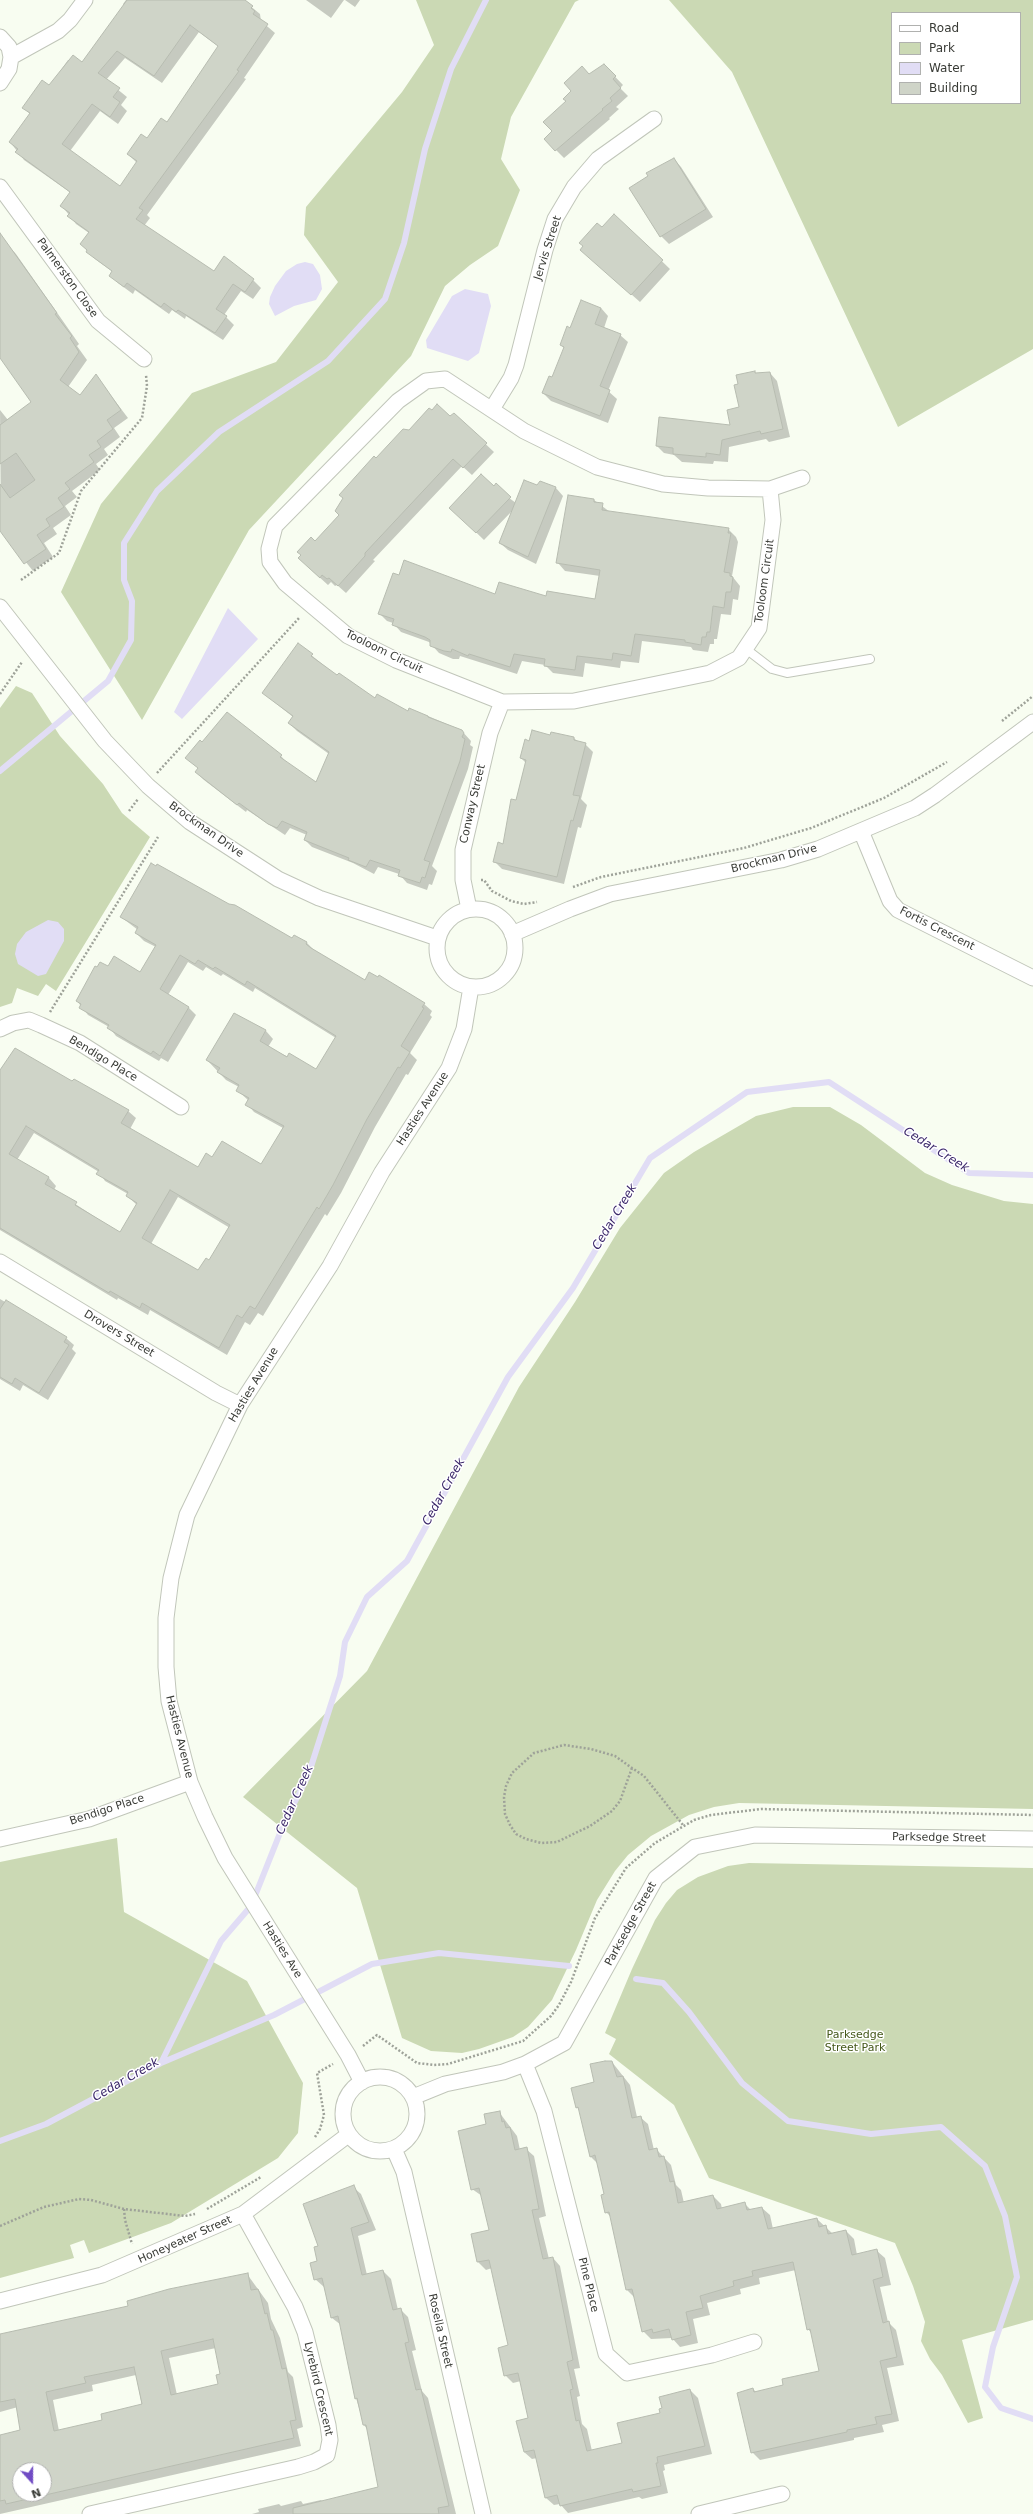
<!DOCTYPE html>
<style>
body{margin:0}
#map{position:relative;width:1033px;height:2514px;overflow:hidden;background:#f8fdf1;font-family:"DejaVu Sans",sans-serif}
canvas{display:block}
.legend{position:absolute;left:891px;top:12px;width:130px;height:92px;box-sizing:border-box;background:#fff;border:1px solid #b0b1af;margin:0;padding:5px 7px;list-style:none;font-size:12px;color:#393b36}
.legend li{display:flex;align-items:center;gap:8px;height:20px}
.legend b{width:20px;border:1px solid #b0b1af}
.north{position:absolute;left:12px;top:2462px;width:40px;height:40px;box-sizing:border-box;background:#fff;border:1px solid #b0b1af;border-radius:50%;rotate:159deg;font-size:11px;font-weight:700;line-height:16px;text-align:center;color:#393b36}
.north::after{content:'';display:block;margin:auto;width:14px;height:18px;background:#714cc4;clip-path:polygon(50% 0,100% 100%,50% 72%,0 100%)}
</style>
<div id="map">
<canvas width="1033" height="2514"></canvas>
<ul class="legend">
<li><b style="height:5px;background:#fff"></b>Road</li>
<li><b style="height:11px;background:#cbd9b4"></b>Park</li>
<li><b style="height:11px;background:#e1ddf5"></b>Water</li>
<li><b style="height:11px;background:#cfd4c8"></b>Building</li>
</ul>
<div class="north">N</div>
</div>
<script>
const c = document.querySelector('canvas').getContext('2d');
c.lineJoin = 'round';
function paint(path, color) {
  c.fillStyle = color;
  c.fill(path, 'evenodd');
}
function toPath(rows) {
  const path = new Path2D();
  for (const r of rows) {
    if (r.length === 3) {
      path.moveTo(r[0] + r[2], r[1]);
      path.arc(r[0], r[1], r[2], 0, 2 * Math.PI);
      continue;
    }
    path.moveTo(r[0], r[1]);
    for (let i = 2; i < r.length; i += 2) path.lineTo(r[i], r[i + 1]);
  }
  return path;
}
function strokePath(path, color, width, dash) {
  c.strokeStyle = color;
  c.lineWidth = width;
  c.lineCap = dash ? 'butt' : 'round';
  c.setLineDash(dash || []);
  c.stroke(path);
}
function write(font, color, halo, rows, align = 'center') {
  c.font = font + ' "DejaVu Sans",sans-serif';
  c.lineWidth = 3;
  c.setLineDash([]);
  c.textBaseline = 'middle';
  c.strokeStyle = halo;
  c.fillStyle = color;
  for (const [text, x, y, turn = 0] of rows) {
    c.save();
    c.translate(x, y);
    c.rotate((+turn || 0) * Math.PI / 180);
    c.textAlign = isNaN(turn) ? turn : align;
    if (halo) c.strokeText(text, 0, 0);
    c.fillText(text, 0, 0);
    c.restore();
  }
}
paint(toPath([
 [416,0,579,0,575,2,511,117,501,159,520,190,498,246,470,265,445,286,411,356,249,530,142,720,61,592,101,504,192,393,276,362,338,282,304,235,306,207,402,92,434,45],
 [669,0,1033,0,1033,349,898,427,732,72],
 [892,13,1020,13,1020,103,892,103],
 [16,686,32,693,60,736,103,784,122,813,150,837,56,991,46,984,38,996,17,988,12,1003,0,1007,0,708],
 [793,1107,830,1107,861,1125,925,1173,952,1185,1004,1201,1033,1204,1033,1809,739,1803,714,1807,689,1815,651,1836,628,1855,615,1871,597,1900,576,1950,552,2000,528,2027,513,2037,479,2049,462,2053,431,2051,402,2038,357,1888,243,1797,367,1671,519,1387,575,1302,620,1228,664,1173,694,1152,756,1116],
 [117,1838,124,1912,247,1981,303,2083,298,2133,278,2158,171,2223,89,2253,84,2240,70,2245,74,2258,0,2278,0,1862],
 [749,1863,1033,1868,1033,2320,962,2340,983,2418,968,2423,942,2375,930,2359,921,2341,925,2322,913,2286,895,2243,709,2178,674,2105,609,2054,616,2039,605,2033,632,1969,655,1920,666,1903,677,1890,698,1877,728,1866]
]), '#cbd9b4');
paint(toPath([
 [305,262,313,264,320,275,322,289,316,300,294,306,275,316,269,304,270,297,275,286,286,271,297,264],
 [465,289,488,294,491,306,479,353,468,361,427,348,426,340,452,296],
 [228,608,258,639,182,719,174,712],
 [48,920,58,922,64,929,64,941,46,974,38,976,18,964,15,954,17,944,26,932]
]), '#e1ddf5');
paint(toPath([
 [126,0,243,0,260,14,261,21,275,33,244,78,246,79,147,215,150,218,144,226,214,272,253,280,261,288,253,299,241,291,224,315,234,325,223,340,186,316,185,319,172,310,169,314,135,290,133,294,118,283,111,275,113,272,95,259,81,244,89,233,76,224,62,206,71,193,24,160,10,142,30,114,24,108,49,87,68,60,82,63,124,6,123,4],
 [199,32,219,47,167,123,128,154,137,163,120,187,70,151,100,111,118,124,127,111,121,105,127,97,106,80,125,58,162,83],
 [306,0,344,0,331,18],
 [345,0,360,0,355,7],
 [604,65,623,85,620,88,628,96,616,107,619,109,609,118,610,119,564,158,556,150,553,131,582,67,590,75],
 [674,159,681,167,713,217,669,244,661,236],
 [614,215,670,269,640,302,589,257,602,228],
 [2,239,16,254,79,344,77,346,87,360,68,387,80,396,96,376,128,418,114,428,120,437,104,449,108,455,96,464,100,470,72,491,77,497,65,506,71,515,53,528,57,534,44,543,53,557,33,571,1,531,0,410,8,420,32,403,0,355,0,241],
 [601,308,608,316,604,328,620,335,628,342,608,391,617,399,608,423,551,401,543,393,553,378,565,349,561,345,571,329],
 [755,372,757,374,770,373,777,381,790,437,769,442,766,439,729,447,728,462,714,461,713,464,682,462,674,455,664,453,657,446,732,426,740,408,739,385],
 [454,414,494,452,472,475,462,466,373,560,375,561,346,593,337,585,335,586,331,582,328,585,307,566,315,543,340,515,409,431,450,418],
 [540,482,556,488,563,496,536,564,508,550,500,543,513,510,484,540,458,515,494,487,516,503,538,487],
 [594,500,610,512,728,529,736,537,738,542,732,576,740,586,738,600,733,599,731,615,721,614,717,639,714,639,714,644,710,644,708,652,693,650,691,647,642,641,639,663,621,661,620,668,585,663,583,677,553,673,545,665,522,661,517,674,460,656,459,659,453,659,439,653,429,642,401,632,393,623,387,621,380,614,400,576,496,595,596,601,600,576,565,571,558,563],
 [299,645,338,677,375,700,409,712,428,716,461,730,471,741,470,745,473,747,468,769,432,866,437,871,432,885,429,884,427,890,407,883,399,874,378,867,374,874,353,863,312,847,305,840,307,835,290,828,285,835,247,810,246,812,204,780,196,772,199,769,186,758,202,743,281,756,288,764,317,783,329,754,297,731,289,723,293,717,263,693],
 [551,736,574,738,578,742,585,744,593,752,581,799,587,805,581,828,578,827,564,884,502,869,494,861,504,845,526,763,521,758,530,742],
 [121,917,307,943,314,950,365,981,424,1004,432,1011,430,1015,432,1017,410,1053,417,1060,408,1075,406,1074,375,1127,341,1193,327,1216,325,1214,263,1316,258,1313,250,1325,245,1322,227,1355,150,1310,148,1315,118,1298,117,1300,0,1230,0,1073,73,1083,128,1111,136,1118,130,1129,198,1168,213,1158,262,1165,283,1128,254,1112,247,1104,249,1101,237,1090,239,1087,226,1080,207,1060,235,1015,266,1031,273,1039,268,1047,317,1071,336,1038,255,988,253,992,223,974,221,976,206,967,203,971,188,962,168,995,188,1007,196,1015,168,1062,161,1058,159,1061,116,1036,109,1027,88,1015,77,1001,108,967,140,974,156,947,144,941,136,933,138,930],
 [34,1133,99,1172,105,1181,128,1194,127,1196,137,1205,121,1234,54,1190,56,1186,49,1178,17,1160],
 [178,1197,230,1228,210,1261,199,1271,151,1244],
 [0,1299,66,1338,74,1345,72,1349,76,1353,48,1400,23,1385,20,1391,0,1379],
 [612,2062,630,2085,637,2117,640,2117,648,2124,654,2150,656,2149,671,2165,676,2185,681,2190,684,2203,713,2196,721,2204,722,2209,745,2204,751,2210,762,2208,770,2215,773,2229,817,2219,833,2234,846,2231,854,2239,857,2255,877,2251,885,2258,891,2285,880,2287,888,2322,896,2330,904,2365,887,2368,899,2421,882,2425,884,2432,854,2438,854,2440,760,2460,752,2452,753,2389,756,2392,784,2386,820,2372,812,2334,808,2329,796,2270,759,2278,760,2284,740,2289,741,2294,707,2303,710,2315,693,2319,698,2343,680,2347,672,2338,651,2339,643,2331,635,2298,627,2290,612,2218,606,2212,605,2195,598,2164,590,2156,580,2110,576,2107],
 [499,2112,517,2136,520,2150,526,2149,534,2156,546,2216,539,2218,549,2259,553,2258,560,2266,580,2368,574,2369,580,2396,577,2397,582,2424,587,2429,592,2451,623,2444,690,2390,698,2398,712,2454,664,2465,665,2470,663,2471,668,2493,642,2499,639,2497,568,2513,560,2504,554,2505,546,2498,537,2458,532,2459,524,2452,529,2419,521,2381,513,2383,505,2375,509,2346,492,2268,486,2270,478,2262,472,2235,490,2231,482,2196,472,2189,487,2125],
 [353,2187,361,2194,376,2230,358,2236,367,2275,383,2271,391,2279,398,2310,401,2310,408,2317,416,2350,412,2351,422,2391,428,2398,456,2514,252,2514,259,2512,258,2509,279,2504,281,2506,301,2501,303,2504,321,2500,323,2502,379,2488,367,2429,364,2425,356,2398,341,2325,332,2318,324,2287,315,2279,319,2247],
 [247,2274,268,2303,271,2319,280,2338,288,2372,293,2377,303,2427,297,2429,301,2446,0,2514,0,2436,21,2431,18,2407,0,2412,0,2336,129,2307],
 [216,2348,222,2374,220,2385,177,2395,169,2358],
 [136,2375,142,2406,104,2420,59,2431,53,2400,93,2391,92,2385],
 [20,2470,44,2470,44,2494,20,2494]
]), '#0003');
strokePath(toPath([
 [0,771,108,681,131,640,132,601,124,580,124,543,157,491,219,432,328,361,385,299,404,243,425,149,451,69,486,0],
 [636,1979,663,1983,689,2012,742,2083,788,2121,871,2134,941,2127,985,2166,1005,2216,1017,2277,993,2347,985,2387,1001,2408,1033,2419],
 [161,2063,274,2015,372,1964,439,1953,569,1966],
 [0,2141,46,2124,161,2063,221,1941,251,1906,284,1823,308,1776,340,1676,345,1642,367,1597,407,1561,508,1377,573,1288,650,1158,747,1092,829,1082,969,1173,1033,1175]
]), '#e1ddf5', 6);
const building = toPath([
 [127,0,245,0,253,6,251,8,255,11,253,14,268,24,237,70,239,71,139,208,143,210,136,219,214,271,224,256,254,279,245,292,233,284,216,309,227,316,215,333,178,310,176,312,164,303,161,307,127,283,124,287,109,276,112,271,86,252,87,250,80,244,89,232,67,216,70,213,60,206,70,192,15,152,18,149,9,142,30,113,22,108,42,80,49,85,73,55,82,62,127,0],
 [190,25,218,46,167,122,161,118,147,138,141,134,127,154,137,161,120,186,62,144,92,104,110,117,120,102,113,97,120,88,98,73,117,51,154,76,190,25],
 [604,64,616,76,613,79,621,88,610,98,612,101,602,109,603,110,555,151,544,139,552,131,543,122,566,101,563,99,571,91,564,83,582,66,589,74,604,64],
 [674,158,706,209,660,237,629,188,648,176,646,173,674,158],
 [614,214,663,260,631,295,580,250,583,246,579,243,597,223,602,227,614,214],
 [0,233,57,313,55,314,72,336,70,338,79,352,60,380,80,395,96,374,121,410,107,420,113,429,97,441,101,447,89,455,94,462,65,483,70,489,58,498,64,507,46,519,50,526,37,535,46,549,24,564,0,531,0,484,10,498,35,480,16,453,0,464,0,425,31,402,0,358,0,233],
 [581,300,601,308,595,324,621,334,600,386,610,390,600,416,542,393,549,376,552,377,564,347,560,345,567,326,570,328,581,300],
 [755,371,755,373,770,372,783,429,761,434,760,431,722,440,720,455,706,453,706,457,673,454,673,448,656,446,659,417,730,425,727,410,739,407,734,385,738,384,736,375,755,371],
 [437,404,450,416,454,413,487,443,463,468,453,459,365,553,365,556,338,586,329,578,327,579,322,575,320,578,298,558,301,555,297,552,311,537,315,541,339,515,335,511,343,498,339,495,374,456,376,458,403,429,409,430,429,408,432,410,437,404],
 [481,474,494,486,496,483,511,497,476,533,449,508,481,474],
 [524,480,537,485,540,481,556,487,528,557,499,543,524,480],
 [568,495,594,499,594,502,603,503,602,510,729,528,728,533,731,533,724,572,730,573,730,576,733,577,731,592,726,592,724,608,713,606,710,632,707,632,706,637,702,637,701,645,685,642,685,640,635,634,631,656,613,653,612,660,577,656,575,670,544,666,545,659,514,654,510,667,469,654,468,656,452,649,451,652,444,651,430,646,430,640,425,637,392,625,394,619,378,614,393,573,399,575,404,560,495,594,499,582,546,596,547,591,595,599,600,570,556,563,568,495],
 [298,643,313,654,311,656,337,675,339,673,375,698,377,694,408,711,409,708,428,716,428,717,462,730,464,733,462,737,465,739,460,761,424,860,430,862,425,878,422,877,420,883,398,876,400,870,370,860,366,867,348,860,349,858,304,840,307,832,282,821,277,828,268,824,239,803,237,805,195,772,198,768,185,758,200,740,202,742,227,712,282,755,280,757,316,782,329,752,288,723,293,716,262,693,298,643],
 [532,730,550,735,551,732,574,737,574,740,586,743,573,795,580,796,573,821,571,820,557,877,493,862,498,842,503,844,511,799,516,800,526,760,520,758,525,739,529,741,532,730],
 [151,863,156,866,157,864,229,904,235,905,292,938,294,935,307,942,306,944,311,948,365,980,369,972,378,977,379,975,425,1003,422,1007,424,1008,401,1046,410,1052,400,1068,398,1067,367,1119,333,1185,319,1209,317,1207,255,1309,250,1306,242,1318,237,1315,219,1348,142,1303,140,1308,110,1291,109,1293,0,1228,0,1070,15,1048,72,1081,74,1079,129,1110,121,1123,198,1167,206,1153,212,1157,222,1141,261,1164,284,1126,245,1105,249,1098,236,1091,239,1085,217,1072,220,1068,206,1060,234,1013,266,1030,260,1041,287,1057,289,1053,316,1069,336,1036,247,981,245,985,215,967,213,969,198,960,195,964,180,955,160,989,189,1007,160,1056,153,1051,151,1054,130,1042,107,1028,109,1025,79,1008,81,1004,76,1001,95,966,97,967,100,962,108,966,114,956,140,972,156,945,135,933,138,927,120,917,151,863],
 [26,1126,99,1170,96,1174,128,1192,126,1196,137,1203,120,1232,75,1205,77,1202,45,1184,49,1177,9,1154,26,1126],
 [170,1190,230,1225,209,1260,206,1258,198,1270,142,1238,170,1190],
 [6,1300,67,1337,64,1342,69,1345,39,1393,15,1378,12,1384,0,1377,0,1309,6,1300],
 [605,2061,612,2061,617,2077,623,2076,632,2118,641,2116,649,2150,657,2148,659,2157,664,2156,670,2182,674,2181,678,2203,713,2195,717,2209,745,2202,747,2210,762,2207,768,2229,817,2218,819,2227,826,2225,828,2234,846,2230,852,2255,877,2249,883,2277,873,2280,883,2323,889,2321,897,2357,880,2361,892,2414,875,2417,877,2424,847,2430,847,2432,751,2453,737,2393,753,2388,754,2392,783,2385,782,2379,819,2371,810,2329,807,2330,793,2262,752,2271,753,2276,733,2281,734,2286,700,2296,703,2308,686,2312,691,2335,672,2340,669,2329,653,2333,652,2329,642,2332,632,2289,626,2290,609,2212,605,2213,601,2195,604,2194,595,2155,590,2157,578,2107,576,2108,571,2088,594,2082,590,2064,605,2061],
 [500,2111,502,2122,504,2121,506,2128,510,2127,515,2150,527,2147,539,2209,532,2210,543,2259,553,2257,573,2360,567,2362,573,2389,570,2390,576,2421,579,2420,587,2451,622,2443,617,2423,660,2413,659,2409,662,2408,659,2397,690,2389,705,2446,657,2457,658,2463,656,2463,661,2486,633,2492,632,2489,560,2506,557,2495,545,2498,534,2450,524,2452,516,2421,528,2418,518,2373,504,2376,498,2348,508,2345,489,2260,477,2262,471,2234,489,2230,479,2188,471,2190,458,2131,486,2124,484,2114,500,2111],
 [354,2185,369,2222,351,2228,362,2275,383,2270,393,2310,401,2308,409,2342,405,2343,416,2390,421,2389,449,2506,438,2508,439,2514,293,2514,293,2508,378,2487,366,2425,363,2425,357,2398,355,2399,338,2316,331,2318,322,2278,314,2280,310,2263,317,2261,314,2247,318,2246,303,2204,354,2185],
 [248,2273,251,2290,258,2289,260,2294,265,2314,267,2313,271,2330,273,2330,282,2369,286,2368,296,2420,290,2421,294,2438,6,2504,5,2500,0,2501,0,2435,20,2430,15,2399,0,2402,0,2334,128,2306,127,2301,169,2289,248,2273],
 [213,2339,220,2374,216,2375,218,2384,171,2395,161,2351,213,2339],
 [134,2367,142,2404,101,2414,102,2420,54,2431,46,2392,86,2383,84,2377,134,2367],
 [20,2470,44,2470,44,2494,20,2494,20,2470]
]);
paint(building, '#cfd4c8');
strokePath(building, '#b7bcb0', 1);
const service = toPath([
 [746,649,772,669,787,673,870,659]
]);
const minor = toPath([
 [0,37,9,47,11,57],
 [0,83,9,69,11,57,58,31,70,20,85,0],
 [0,187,98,321,144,359],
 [492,409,511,378,516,365,545,250,555,219,574,187,598,159,654,119],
 [770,489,773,520,759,628,739,658,710,673,574,701,502,702,396,660,348,636,285,583,270,562,269,549,275,526,398,401,426,381,445,379,524,431,597,467,663,484,708,488,770,489,802,478],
 [0,607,105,741,148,786,190,822,278,879,319,898,437,938],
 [861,831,890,901,898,910,1033,978],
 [476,948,39],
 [469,909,463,880,463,850,490,733,502,702],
 [512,934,570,909,610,894,781,860,818,849,915,808,935,795,1033,722],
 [0,1029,13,1023,29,1020,41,1025,80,1043,181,1107],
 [0,1262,216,1393,240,1405],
 [0,1839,89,1819,190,1782],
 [525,2064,544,2111,606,2354,627,2373,712,2355,754,2342],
 [380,2114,37],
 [362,2082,348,2055,225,1858,205,1817,190,1782,169,1701,166,1667,166,1618,171,1578,187,1515,240,1405,330,1266,382,1172,449,1068,464,1029,471,987],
 [413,2097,445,2084,503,2072,525,2064,564,2043,656,1878,695,1847,755,1835,1033,1839],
 [394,2149,404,2172,483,2514],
 [0,2301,102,2275,243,2214,348,2135],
 [90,2514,298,2467,314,2462,327,2455,330,2440,328,2425,305,2332,295,2307,243,2214],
 [699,2514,782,2494]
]);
strokePath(service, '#c1c6ba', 10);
strokePath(minor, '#c1c6ba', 17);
strokePath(toPath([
 [21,580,59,553,81,491,142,418,147,386,146,375],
 [0,694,22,662],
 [1002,721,1033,696],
 [157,773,300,617],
 [129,811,138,799],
 [481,880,484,880,492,891,511,901,524,904,537,902],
 [573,887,601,877,744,848,811,828,884,798,947,762],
 [50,1012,158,837],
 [632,1768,620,1801,612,1811,590,1826,557,1842,541,1843,526,1839,516,1834,510,1825,505,1814,504,1797,506,1786,512,1773,534,1753,564,1745,591,1749,615,1756,632,1768,644,1776,683,1825],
 [363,2046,377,2035,417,2063,434,2065,448,2064,523,2041,551,2016,559,2005,571,1982,595,1918,626,1868,655,1843,694,1820,711,1815,761,1809,1033,1815],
 [315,2137,320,2129,324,2115,317,2073,333,2064],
 [124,2209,125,2220,132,2244],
 [207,2209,261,2177],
 [0,2226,44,2207,79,2199,91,2200,124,2209,185,2216,195,2214]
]), '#9ea299', 2.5, [2, 2]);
strokePath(service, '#fff', 8);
strokePath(minor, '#fff', 15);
write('11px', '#393b36', '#fff', [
 ["Jervis Street",548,248,-72],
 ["Palmerston Close",67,278,54],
 ["Tooloom Circuit",765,581,-82],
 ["Tooloom Circuit",384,652,26],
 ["Conway Street",473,804,-77],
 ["Brockman Drive",206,830,35],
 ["Brockman Drive",774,859,-14],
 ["Fortis Crescent",937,929,27],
 ["Bendigo Place",103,1059,31],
 ["Hasties Avenue",423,1109,-57],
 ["Drovers Street",119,1334,31],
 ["Hasties Avenue",254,1385,-59],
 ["Hasties Avenue",179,1737,76],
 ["Bendigo Place",107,1810,-18],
 ["Parksedge Street",939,1838,1],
 ["Parksedge Street",631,1924,-61],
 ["Hasties Ave",282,1950,58],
 ["Honeyeater Street",185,2240,-24],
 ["Pine Place",588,2285,76],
 ["Rosella Street",440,2331,77],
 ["Lyrebird Crescent",318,2389,77]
]);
write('11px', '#45591b', '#fff', [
 ["Parksedge",855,2035],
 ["Street Park",855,2048]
]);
write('italic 12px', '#3b276a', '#fff', [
 ["Cedar Creek",936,1150,32],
 ["Cedar Creek",615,1217,-59],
 ["Cedar Creek",444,1492,-61],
 ["Cedar Creek",295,1800,-66],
 ["Cedar Creek",126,2080,-30]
]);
</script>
